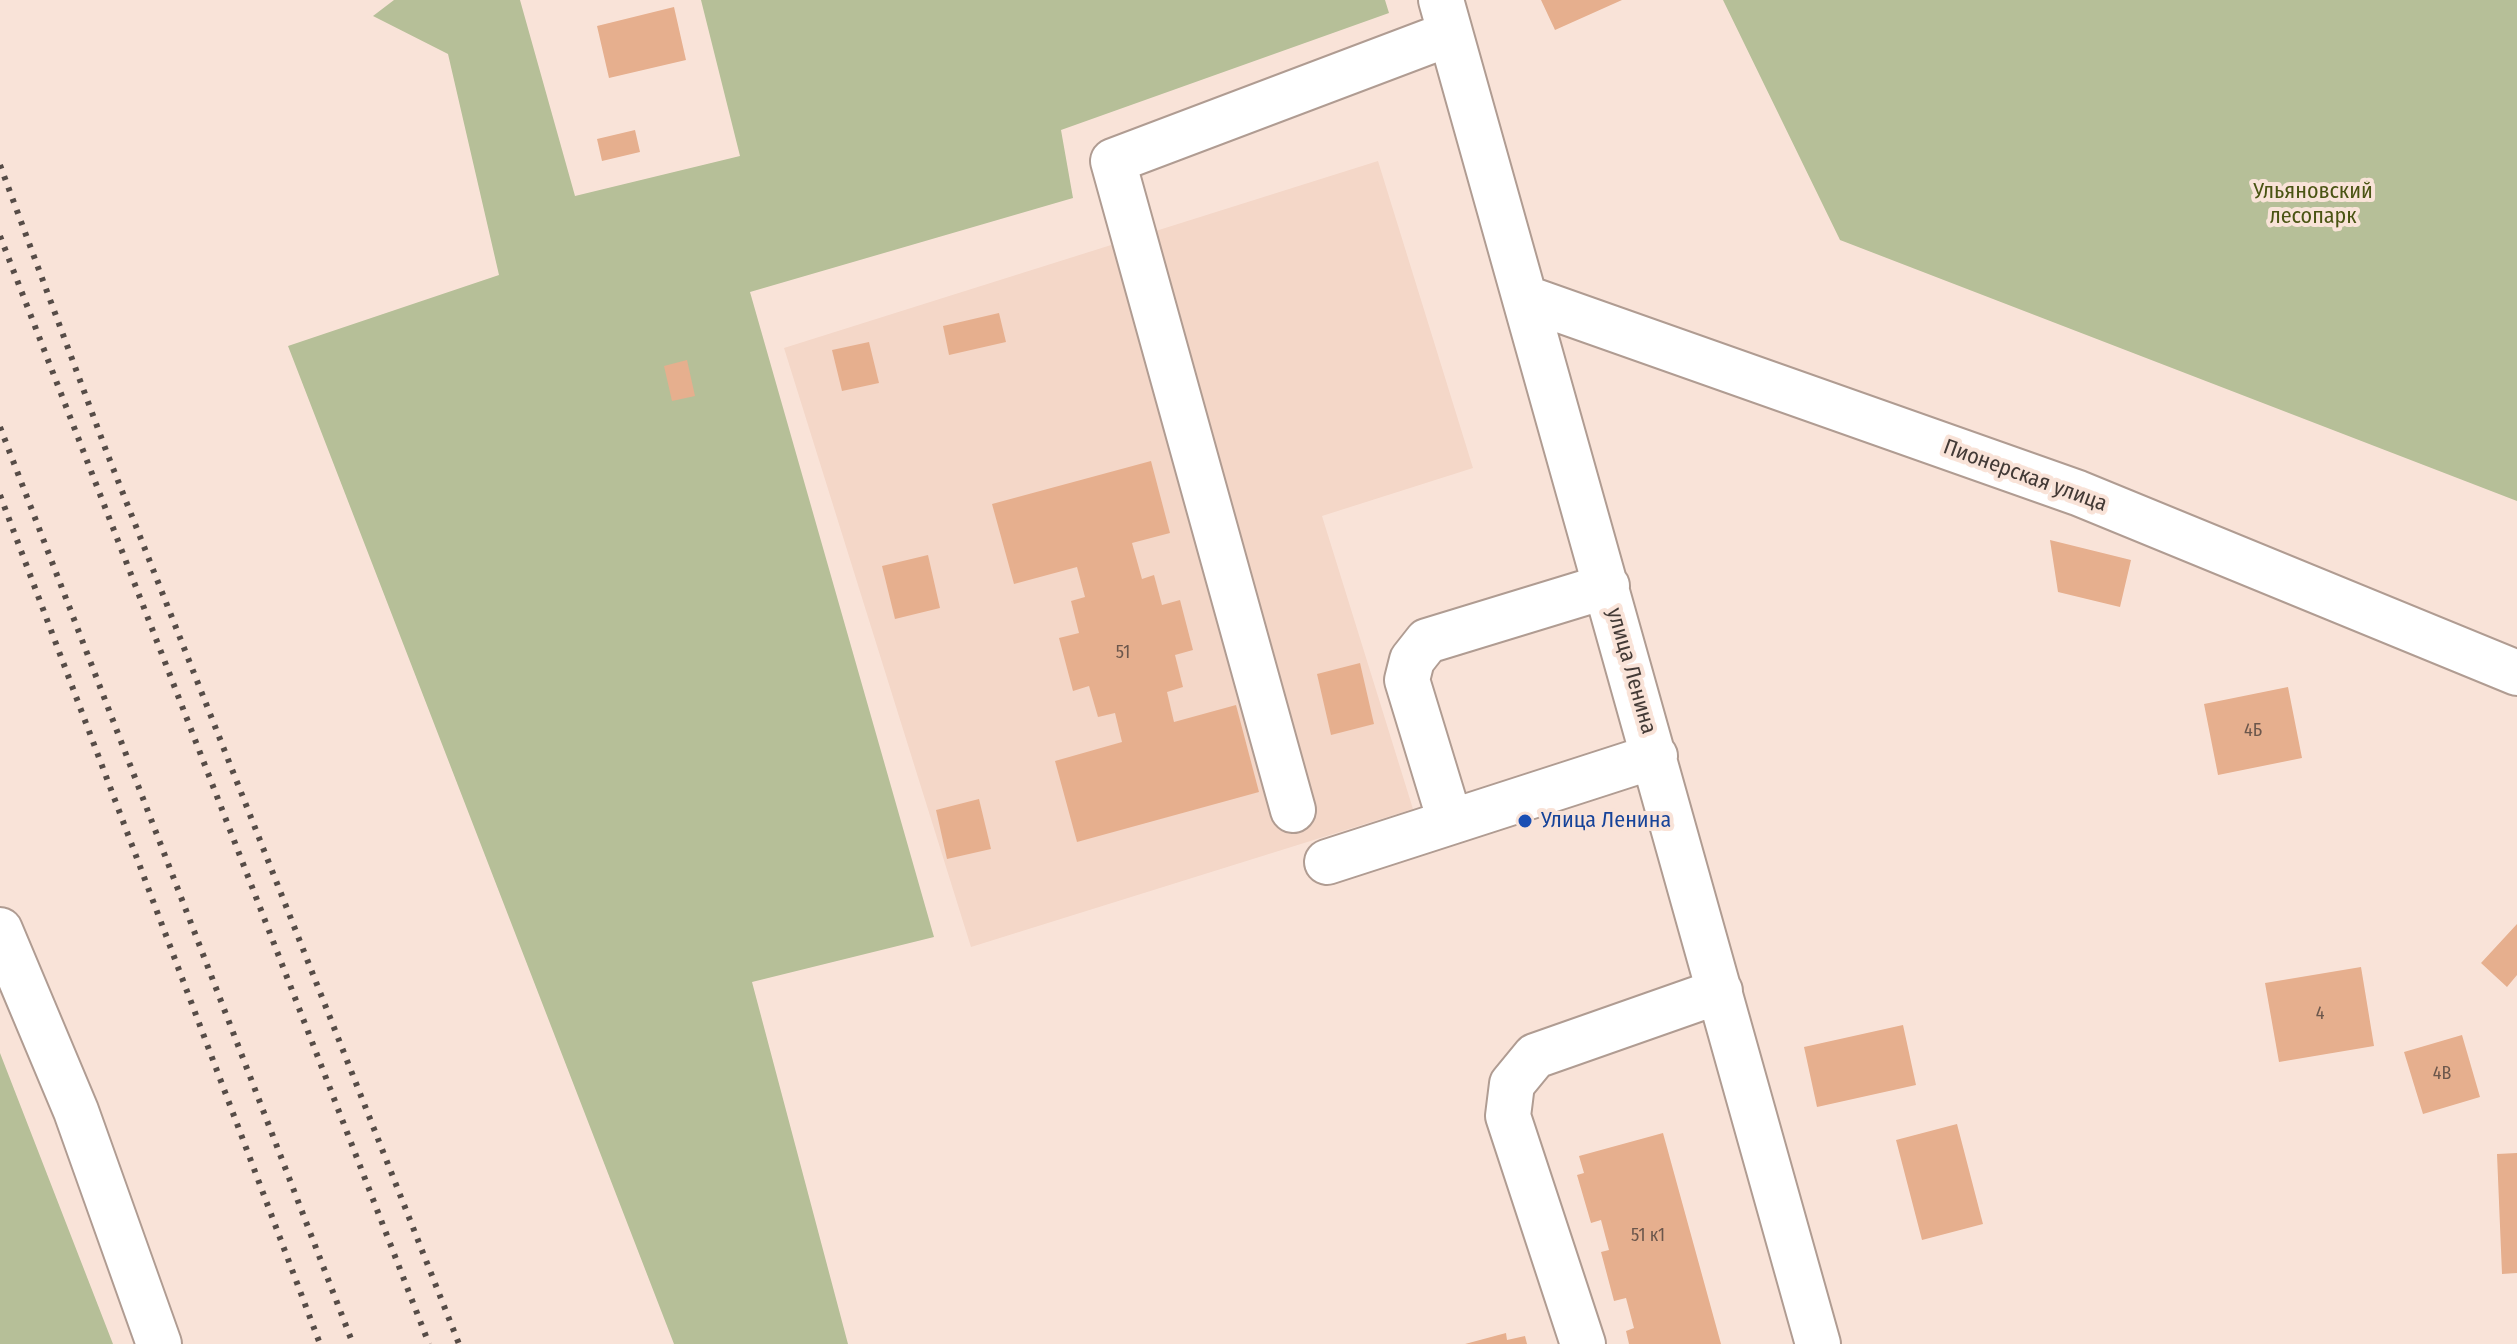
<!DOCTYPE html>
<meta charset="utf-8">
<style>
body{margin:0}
canvas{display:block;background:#f9e3d8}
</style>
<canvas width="2517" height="1344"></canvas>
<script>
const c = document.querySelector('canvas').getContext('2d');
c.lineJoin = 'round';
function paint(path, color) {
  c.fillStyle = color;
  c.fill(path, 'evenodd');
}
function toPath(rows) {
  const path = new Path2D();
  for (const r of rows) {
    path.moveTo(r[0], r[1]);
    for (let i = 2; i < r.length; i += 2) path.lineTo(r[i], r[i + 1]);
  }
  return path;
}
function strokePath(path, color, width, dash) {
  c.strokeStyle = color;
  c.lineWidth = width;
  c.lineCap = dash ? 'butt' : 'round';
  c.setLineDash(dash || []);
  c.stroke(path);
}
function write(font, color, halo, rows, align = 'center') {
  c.font = font + ' "Fira Sans Condensed",sans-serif';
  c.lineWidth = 8;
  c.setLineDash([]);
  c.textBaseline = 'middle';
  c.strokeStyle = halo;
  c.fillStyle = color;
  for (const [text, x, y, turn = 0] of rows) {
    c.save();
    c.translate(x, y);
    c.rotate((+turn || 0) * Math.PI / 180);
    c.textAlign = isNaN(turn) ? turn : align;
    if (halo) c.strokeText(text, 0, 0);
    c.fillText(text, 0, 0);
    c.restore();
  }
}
paint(toPath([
 [1378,161,1473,468,1322,516,1413,809,971,947,784,348]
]), '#f4d7c8');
paint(toPath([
 [394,0,520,0,575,196,740,156,701,0,1385,0,1389,13,1061,130,1073,198,750,292,934,937,752,982,848,1344,674,1344,288,346,499,275,448,54,373,16],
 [1723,0,2517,0,2517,501,1840,240],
 [0,1053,113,1344,0,1344]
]), '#b6bf98');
paint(toPath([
 [1541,0,1622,0,1555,30],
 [674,7,686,60,609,78,597,26],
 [635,130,640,152,602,161,597,139],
 [999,313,1006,342,949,355,943,326],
 [869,342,879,383,842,391,832,350],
 [687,360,695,396,672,401,664,366],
 [1151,461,1170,533,1132,543,1142,579,1154,575,1162,605,1180,600,1193,650,1175,655,1183,687,1167,692,1174,722,1236,705,1259,792,1077,842,1055,761,1122,742,1115,713,1098,717,1089,686,1073,691,1059,638,1079,633,1071,601,1085,597,1077,567,1014,584,992,504],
 [2050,540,2131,560,2120,607,2058,592],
 [928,555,940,608,895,619,882,566],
 [1360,663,1374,724,1331,735,1317,674],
 [2288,687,2302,758,2218,775,2204,704],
 [979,799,991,849,947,859,936,810],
 [2517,924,2517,975,2507,987,2481,963],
 [2361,967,2374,1046,2279,1062,2265,983],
 [1903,1025,1916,1085,1817,1107,1804,1047],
 [2462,1035,2480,1097,2423,1114,2404,1052],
 [1957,1124,1983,1224,1922,1240,1896,1140],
 [1663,1133,1721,1344,1629,1344,1626,1331,1634,1328,1626,1298,1614,1301,1601,1252,1609,1250,1601,1220,1591,1223,1577,1175,1584,1173,1579,1156],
 [2517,1153,2517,1273,2502,1274,2497,1154],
 [1506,1333,1507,1340,1525,1336,1527,1344,1465,1344]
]), '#e6af8e');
const minor = toPath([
 [1441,0,1818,1344],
 [1526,298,2078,493,2517,673],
 [1293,810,1113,161,1449,34],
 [1450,821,1407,680,1412,660,1427,641,1607,586],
 [1327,862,1655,756],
 [0,930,76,1111,159,1344],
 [1583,1344,1508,1116,1512,1084,1535,1056,1720,991]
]);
strokePath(minor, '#b09c92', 48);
strokePath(minor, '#fff', 44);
strokePath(toPath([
 [0,165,107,453,459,1344],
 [0,236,429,1344],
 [0,427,353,1344],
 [0,495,320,1344]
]), '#564c47', 6, [4, 8]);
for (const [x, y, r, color] of [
 [1525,821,8,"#1a4fb4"]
]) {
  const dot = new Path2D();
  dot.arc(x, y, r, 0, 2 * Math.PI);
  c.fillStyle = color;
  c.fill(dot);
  strokePath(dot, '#f9e3d8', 3);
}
write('18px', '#6c574c', null, [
 ["51",1123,653],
 ["4Б",2253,731],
 ["4",2320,1014],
 ["4В",2442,1074],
 ["51 к1",1648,1236]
]);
write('22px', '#4a5413', '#f9e3d8', [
 ["Ульяновский",2313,192],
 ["лесопарк",2313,217]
]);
write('22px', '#433a36', '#f9e3d8', [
 ["Пионерская улица",2025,476,20],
 ["улица Ленина",1631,671,74]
]);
write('22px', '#164399', '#f9e3d8', [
 ["Улица Ленина",1541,821]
], 'left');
</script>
